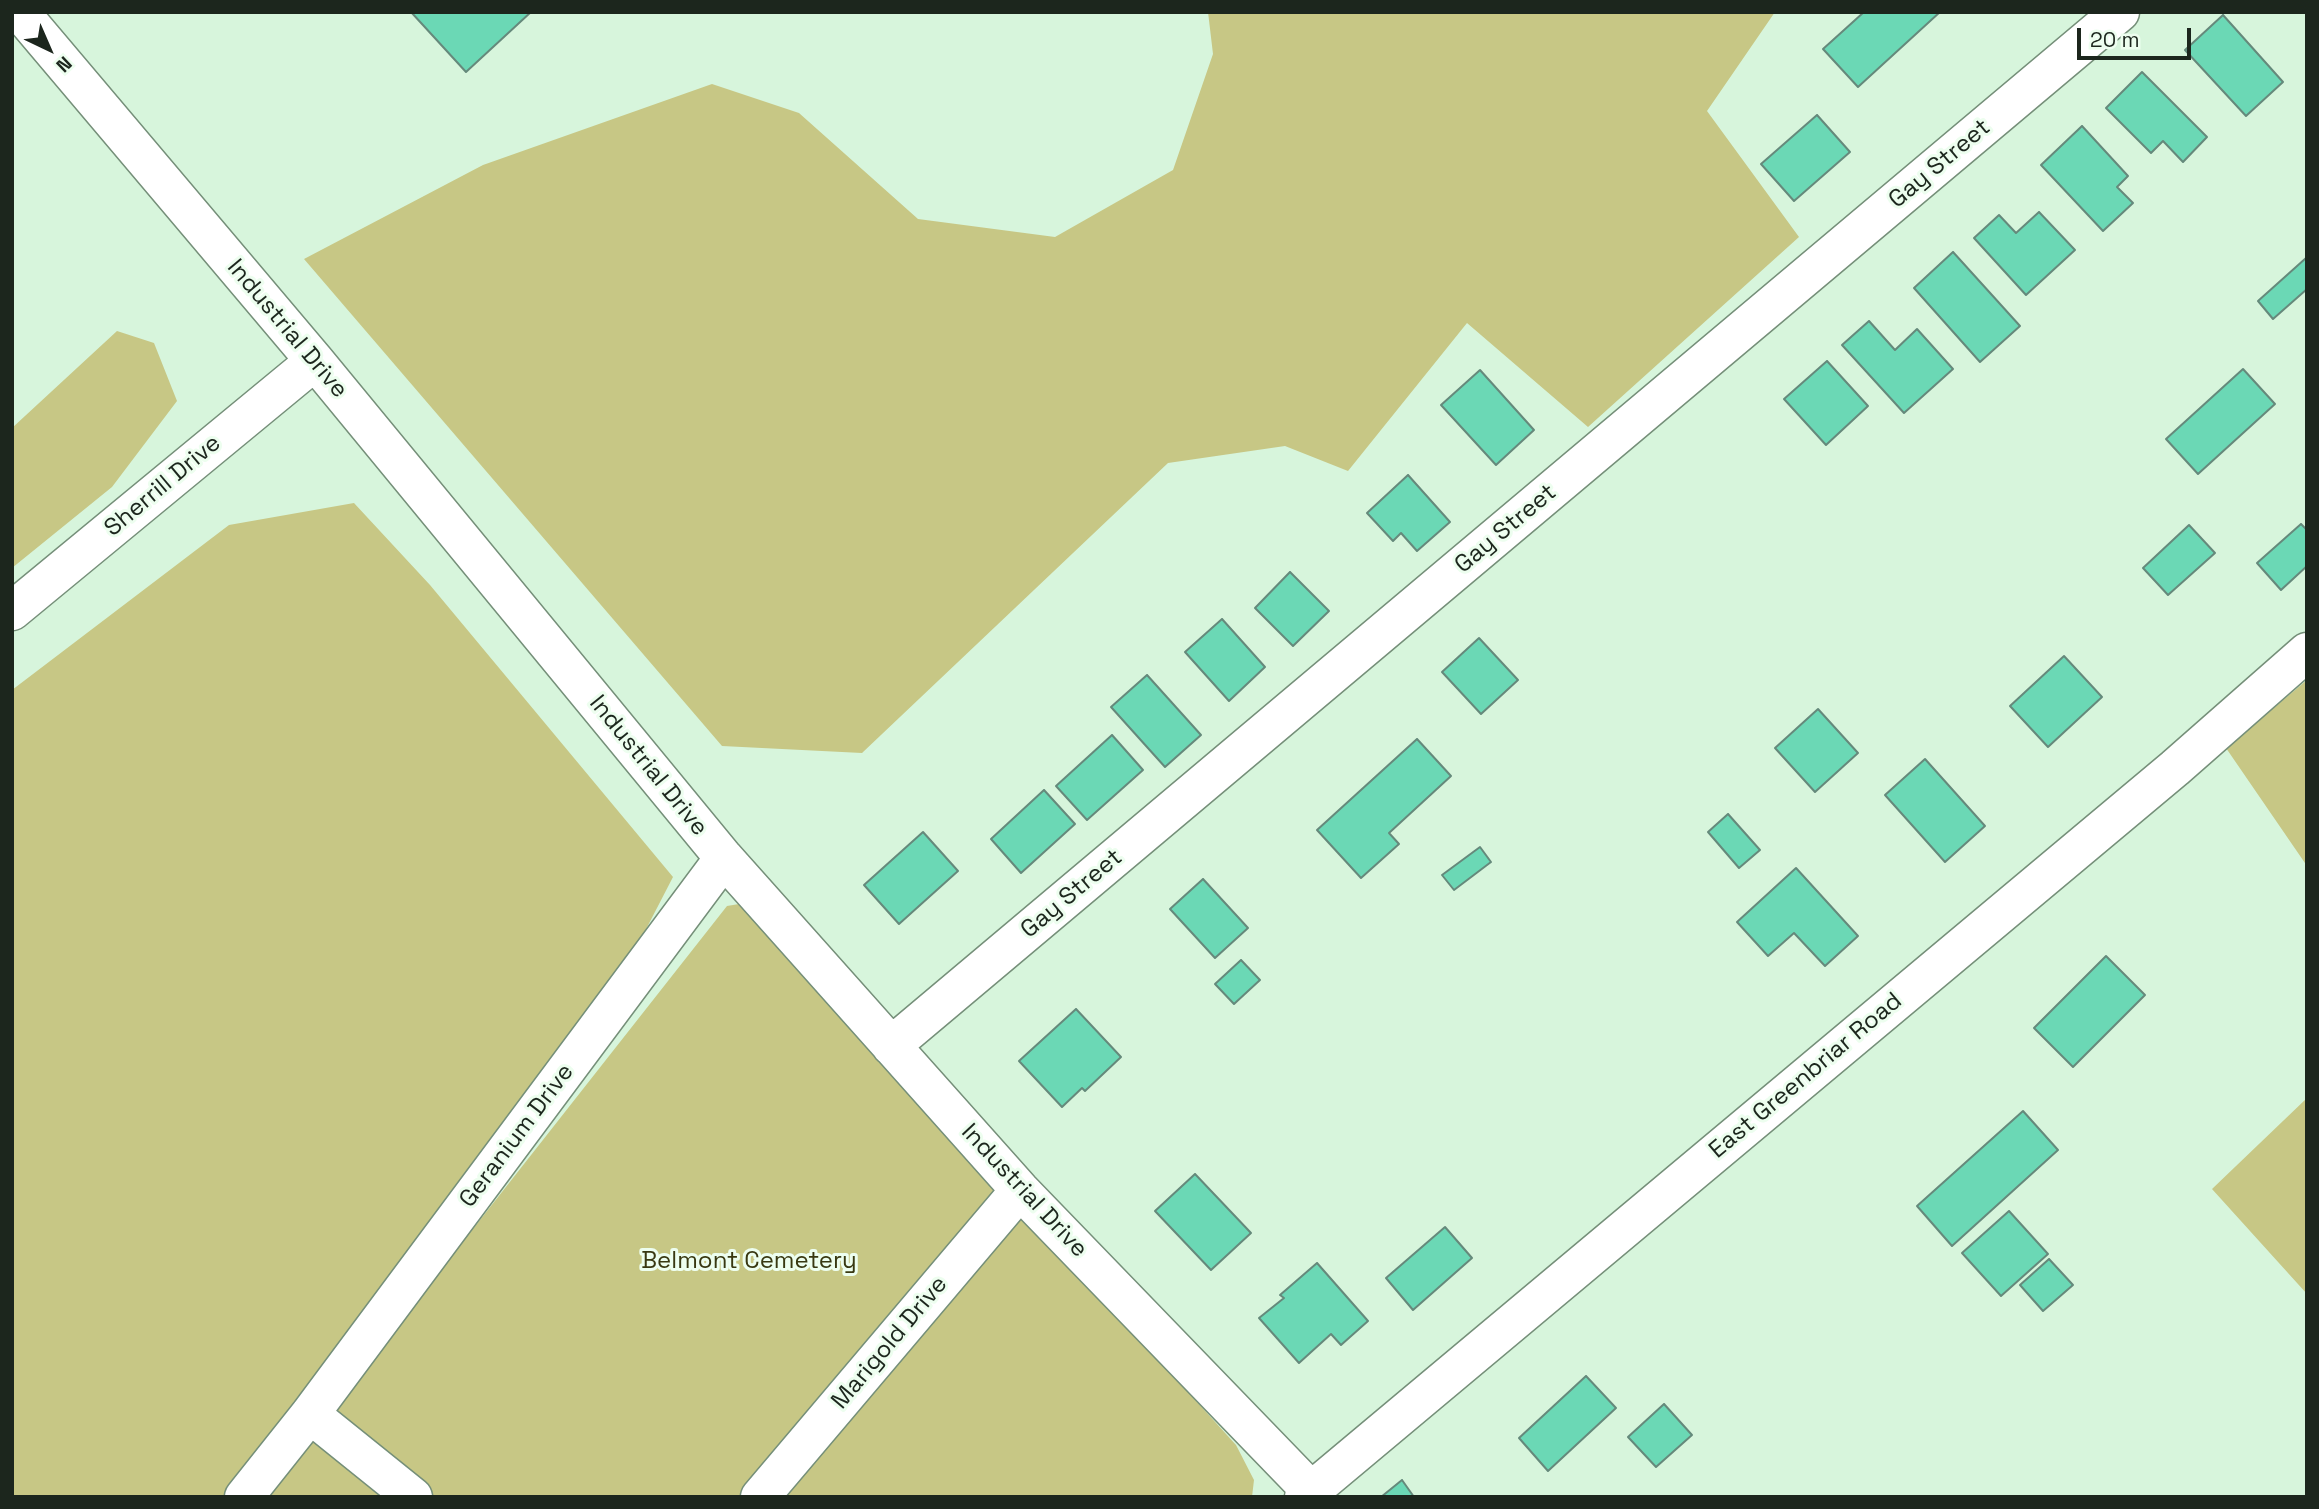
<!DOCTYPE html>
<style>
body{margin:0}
#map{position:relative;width:2319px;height:1509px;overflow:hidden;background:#d7f5dc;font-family:"Space Grotesk",sans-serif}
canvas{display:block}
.frame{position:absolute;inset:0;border:14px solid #1c261d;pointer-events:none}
.north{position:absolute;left:14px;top:14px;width:70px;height:70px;-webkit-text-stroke:5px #edfeef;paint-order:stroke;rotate:136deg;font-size:19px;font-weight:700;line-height:28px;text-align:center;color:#1c261d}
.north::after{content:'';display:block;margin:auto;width:24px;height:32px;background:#1c261d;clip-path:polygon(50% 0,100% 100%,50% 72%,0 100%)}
.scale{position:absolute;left:2077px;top:28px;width:114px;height:32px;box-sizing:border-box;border:4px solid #1c261d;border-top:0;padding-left:9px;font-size:21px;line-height:24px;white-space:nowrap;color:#1c261d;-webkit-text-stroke:5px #edfeef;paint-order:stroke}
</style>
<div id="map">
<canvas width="2319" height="1509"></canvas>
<div class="frame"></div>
<div class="north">N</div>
<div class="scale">20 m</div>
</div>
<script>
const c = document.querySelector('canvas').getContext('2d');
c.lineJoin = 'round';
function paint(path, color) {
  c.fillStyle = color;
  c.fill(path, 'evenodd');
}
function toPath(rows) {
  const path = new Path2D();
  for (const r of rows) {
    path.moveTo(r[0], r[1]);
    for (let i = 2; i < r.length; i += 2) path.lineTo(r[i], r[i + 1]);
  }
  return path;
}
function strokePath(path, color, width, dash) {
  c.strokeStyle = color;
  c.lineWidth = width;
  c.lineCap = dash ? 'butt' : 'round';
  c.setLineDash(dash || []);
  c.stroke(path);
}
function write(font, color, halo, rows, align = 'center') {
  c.font = font + ' "Space Grotesk",sans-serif';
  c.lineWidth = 6;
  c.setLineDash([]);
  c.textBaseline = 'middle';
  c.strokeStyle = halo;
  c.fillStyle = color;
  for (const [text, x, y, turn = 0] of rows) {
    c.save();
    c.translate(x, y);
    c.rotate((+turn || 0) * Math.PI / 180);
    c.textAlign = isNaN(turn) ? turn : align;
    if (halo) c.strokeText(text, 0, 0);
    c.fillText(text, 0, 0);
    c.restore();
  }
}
paint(toPath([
 [1208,12,1775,12,1707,111,1799,237,1588,427,1467,323,1348,471,1285,446,1168,463,862,753,722,746,304,259,483,165,712,84,799,113,918,219,1055,237,1173,170,1213,54],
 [117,331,154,343,177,401,112,487,12,568,12,428],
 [354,503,430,585,673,877,642,937,352,1334,223,1497,12,1497,12,690,229,525],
 [2307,680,2307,866,2226,748],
 [745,903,1236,1445,1254,1480,1252,1497,262,1497,727,906],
 [2307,1098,2307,1294,2212,1189]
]), '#c7c785');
const building = toPath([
 [411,12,531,12,466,72,411,12],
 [1864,12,1940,12,1858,87,1823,49,1864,12],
 [2223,15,2283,82,2246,116,2185,50,2223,15],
 [2142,72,2207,137,2183,162,2163,141,2151,153,2106,108,2142,72],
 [1817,115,1850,152,1794,201,1761,164,1817,115],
 [2082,126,2128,176,2117,187,2133,203,2103,231,2041,165,2082,126],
 [2039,212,2075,250,2026,295,1974,238,1999,215,2016,233,2039,212],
 [1953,252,2020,326,1980,362,1914,288,1953,252],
 [2306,258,2307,289,2273,319,2258,301,2306,258],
 [1869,321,1895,350,1917,329,1953,369,1904,413,1842,345,1869,321],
 [1827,361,1868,406,1826,445,1784,399,1827,361],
 [2243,369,2275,404,2198,474,2166,439,2243,369],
 [1480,370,1534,430,1496,465,1441,405,1480,370],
 [1408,475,1450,522,1417,551,1401,533,1393,541,1367,513,1408,475],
 [2301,524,2307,530,2307,566,2281,590,2257,563,2301,524],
 [2189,525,2215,553,2168,595,2143,568,2189,525],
 [1290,572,1329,611,1293,646,1255,608,1290,572],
 [1222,619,1265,667,1229,701,1185,652,1222,619],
 [1479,638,1518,680,1481,714,1442,672,1479,638],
 [2064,656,2102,697,2048,747,2010,706,2064,656],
 [1147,675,1201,735,1165,767,1111,707,1147,675],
 [1818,709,1858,753,1815,792,1775,748,1818,709],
 [1112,735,1143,770,1087,820,1056,786,1112,735],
 [1417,739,1451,776,1389,833,1399,844,1361,878,1317,830,1417,739],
 [1925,759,1985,826,1945,862,1885,795,1925,759],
 [1044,790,1075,824,1021,873,991,839,1044,790],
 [1728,814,1760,850,1739,868,1708,832,1728,814],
 [923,832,958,871,899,924,864,885,923,832],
 [1480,847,1491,862,1454,890,1442,875,1480,847],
 [1796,868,1858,936,1825,966,1794,933,1768,956,1737,922,1796,868],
 [1203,879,1248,928,1215,958,1170,909,1203,879],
 [2106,956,2145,995,2073,1067,2034,1028,2106,956],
 [1241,960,1260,980,1234,1004,1215,984,1241,960],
 [1076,1009,1121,1057,1085,1091,1082,1088,1062,1107,1019,1061,1076,1009],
 [2023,1111,2058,1150,1952,1246,1917,1206,2023,1111],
 [1195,1174,1251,1233,1211,1270,1155,1211,1195,1174],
 [2009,1211,2048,1254,2001,1296,1962,1253,2009,1211],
 [1445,1227,1472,1258,1413,1310,1386,1278,1445,1227],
 [2049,1259,2073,1285,2043,1311,2020,1285,2049,1259],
 [1317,1263,1368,1321,1341,1345,1331,1334,1299,1363,1259,1318,1284,1298,1280,1295,1317,1263],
 [1586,1376,1616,1408,1548,1471,1519,1438,1586,1376],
 [1664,1404,1692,1435,1656,1467,1628,1437,1664,1404],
 [1402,1480,1414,1497,1381,1497,1402,1480]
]);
paint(building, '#6bd8b5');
strokePath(building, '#65897b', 2);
const minor = toPath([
 [20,12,315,361,724,858,1020,1190,1317,1497],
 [12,611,315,361],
 [891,1046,2120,12],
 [310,1414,413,1497],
 [244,1497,310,1414,724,858],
 [760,1497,1020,1190],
 [1304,1497,2175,768,2307,652]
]);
strokePath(minor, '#758f79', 41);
strokePath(minor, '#fff', 38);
write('24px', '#1c261d', '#edfeef', [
 ["Gay Street",1940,164,-40],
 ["Industrial Drive",287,329,50],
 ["Sherrill Drive",163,486,-40],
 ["Gay Street",1506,529,-40],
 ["Industrial Drive",648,766,51],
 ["Gay Street",1072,894,-40],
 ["East Greenbriar Road",1806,1076,-40],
 ["Geranium Drive",517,1136,-53],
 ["Industrial Drive",1024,1191,47],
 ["Marigold Drive",890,1343,-50]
]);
write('24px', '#383811', '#edfeef', [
 ["Belmont Cemetery",749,1261]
]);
</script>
